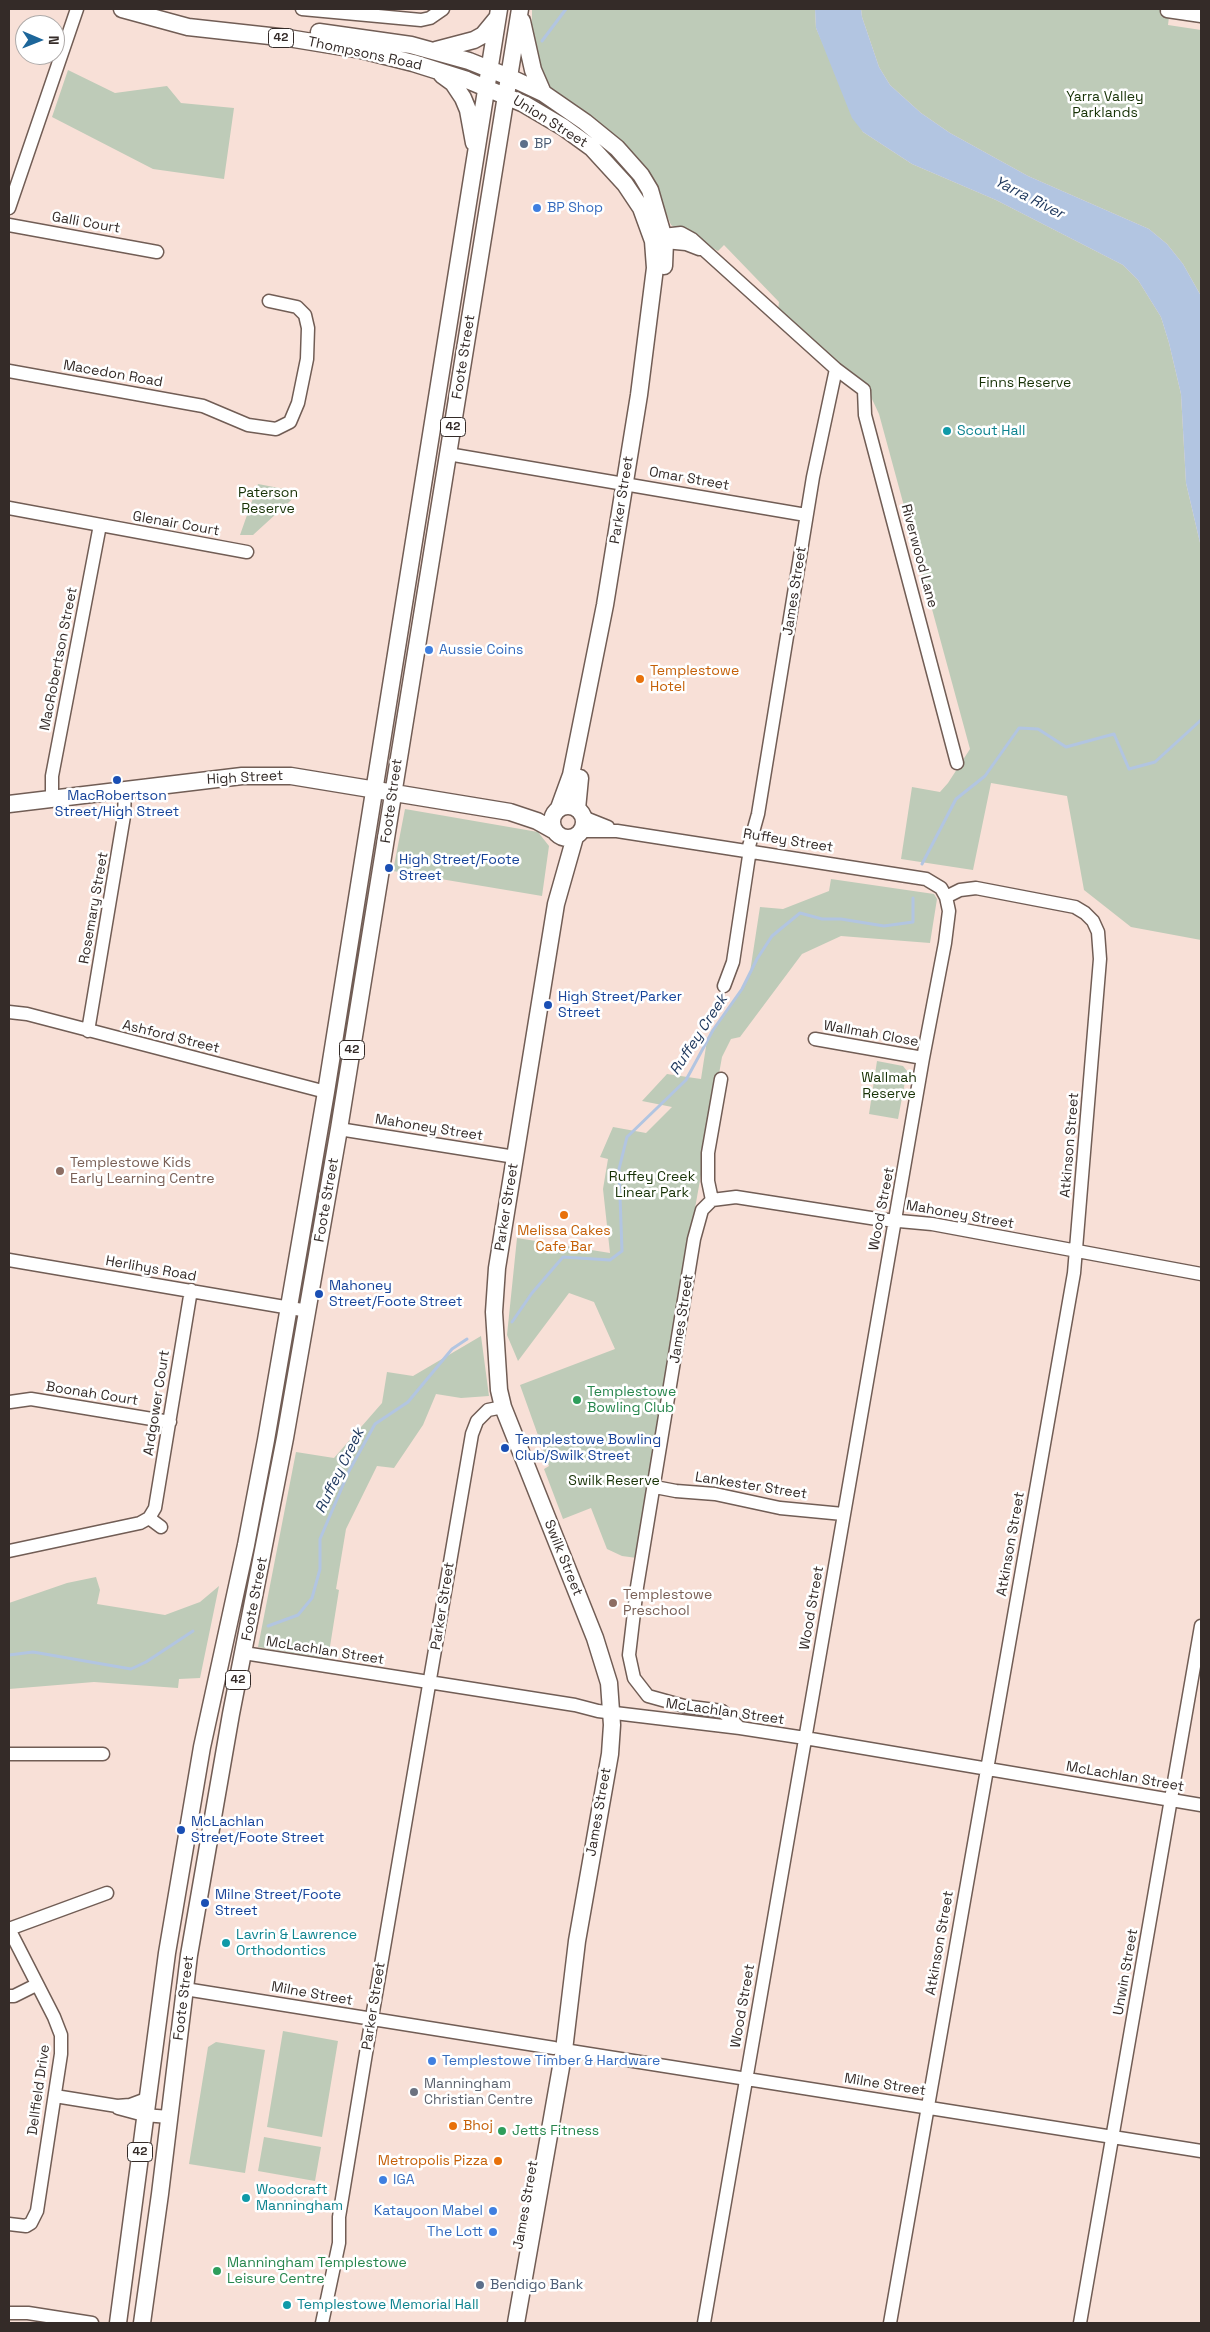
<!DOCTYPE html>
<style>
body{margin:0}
#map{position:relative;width:1210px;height:2332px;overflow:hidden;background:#f8e0d7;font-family:"Space Grotesk",sans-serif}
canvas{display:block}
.frame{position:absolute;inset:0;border:10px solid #342b28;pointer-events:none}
.north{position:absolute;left:15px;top:15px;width:50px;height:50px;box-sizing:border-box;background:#fff;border:1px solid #aeaaa9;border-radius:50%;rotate:91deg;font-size:14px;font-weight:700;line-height:20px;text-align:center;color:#342b28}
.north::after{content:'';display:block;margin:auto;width:18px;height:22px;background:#1d669a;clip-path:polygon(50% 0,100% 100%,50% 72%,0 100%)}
</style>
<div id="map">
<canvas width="1210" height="2332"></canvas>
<div class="frame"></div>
<div class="north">N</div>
</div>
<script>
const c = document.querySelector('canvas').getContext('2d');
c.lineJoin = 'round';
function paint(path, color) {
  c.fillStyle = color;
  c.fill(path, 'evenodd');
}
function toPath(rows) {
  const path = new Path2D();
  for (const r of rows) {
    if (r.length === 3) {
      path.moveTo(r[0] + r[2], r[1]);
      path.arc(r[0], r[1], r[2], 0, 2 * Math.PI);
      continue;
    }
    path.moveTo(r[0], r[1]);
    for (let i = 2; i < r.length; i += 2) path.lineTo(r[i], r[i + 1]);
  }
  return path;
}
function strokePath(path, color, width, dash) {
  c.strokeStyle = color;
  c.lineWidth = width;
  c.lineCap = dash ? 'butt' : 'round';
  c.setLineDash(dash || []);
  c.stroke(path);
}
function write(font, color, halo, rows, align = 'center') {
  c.font = font + ' "Space Grotesk",sans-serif';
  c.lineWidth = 5;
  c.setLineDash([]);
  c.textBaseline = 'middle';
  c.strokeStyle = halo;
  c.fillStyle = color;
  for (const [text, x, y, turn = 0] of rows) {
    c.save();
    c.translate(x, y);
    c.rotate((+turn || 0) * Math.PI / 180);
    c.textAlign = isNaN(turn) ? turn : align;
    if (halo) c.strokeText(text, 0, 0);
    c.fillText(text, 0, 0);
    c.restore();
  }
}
paint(toPath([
 [532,9,815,9,816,28,863,132,912,164,996,200,1123,265,1138,280,1161,317,1169,343,1181,394,1186,483,1201,547,1201,940,1131,927,1084,890,1067,796,991,783,973,870,901,859,912,787,940,792,948,783,970,749,879,414,864,382,841,365,778,310,779,302,724,245,718,251,671,225,659,196,548,90,532,39],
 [861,9,1170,9,1168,25,1201,30,1201,296,1183,264,1167,244,1149,229,1028,176,950,133,921,113,890,85,879,67,862,17],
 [68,70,115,93,167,86,181,103,234,108,224,179,153,169,52,117],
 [258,484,300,492,253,535,240,535],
 [405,809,538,832,549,846,542,896,393,871],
 [831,879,934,894,937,899,930,943,841,936,802,954,740,1037,731,1039,722,1057,682,1281,637,1558,622,1556,607,1549,591,1508,563,1519,544,1469,549,1466,520,1385,615,1349,594,1302,569,1293,518,1361,507,1335,517,1238,610,1253,603,1189,608,1159,600,1157,613,1127,646,1133,672,1107,642,1101,667,1074,701,1079,707,1040,742,989,750,972,760,907,783,909,829,891],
 [877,1061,903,1066,907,1071,898,1119,869,1114],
 [481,1336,489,1396,461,1398,436,1394,423,1425,394,1468,377,1466,346,1529,336,1589,339,1590,328,1659,258,1647,296,1452,334,1458,382,1403,387,1372,413,1376],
 [96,1577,100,1590,97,1604,165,1615,200,1602,219,1586,200,1678,179,1679,178,1688,94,1682,9,1689,9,1603,67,1583],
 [283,2031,338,2041,322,2137,267,2127],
 [216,2042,265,2050,245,2173,189,2164,208,2047],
 [264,2137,321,2147,315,2181,258,2171]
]), '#becbb8');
paint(toPath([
 [815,9,861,9,862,17,879,67,890,85,921,113,950,133,1028,176,1149,229,1167,244,1183,264,1201,296,1201,547,1186,483,1181,394,1169,343,1161,317,1138,280,1123,265,996,200,912,164,863,132,852,118,816,28]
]), '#b2c5e1');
strokePath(toPath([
 [542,41,566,9],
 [922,864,956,799,985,776,1019,728,1038,729,1066,747,1114,734,1129,769,1155,762,1201,720],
 [512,1322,532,1293,563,1257,610,1260,622,1251,619,1169,627,1137,686,1080,713,1030,742,989,757,959,772,936,800,913,822,919,841,919,884,926,913,922,913,898],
 [268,1626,298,1615,312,1598,320,1569,320,1539,349,1471,375,1424,408,1402,452,1349,467,1339],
 [9,1655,33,1652,131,1669,146,1662,193,1631]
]), '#b2c5e1', 3);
const minor = toPath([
 [302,9,421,20,430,18,443,9],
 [1167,11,1201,16],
 [9,208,77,9],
 [9,225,157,252],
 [663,235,681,233,692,239,836,369,864,390,865,415,957,763],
 [665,242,686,244,699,249],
 [9,371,203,406,248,425,276,429,290,422,298,403,307,359,308,328,305,315,297,307,269,301],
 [448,454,806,515],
 [9,508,247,552],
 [52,799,52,776,100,525],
 [583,817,608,827],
 [581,831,617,831,926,879,941,888,946,897,949,911,945,943,923,1058,704,2323],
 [748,850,758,814,813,477,836,369],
 [724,986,733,962,749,856,752,851],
 [9,1012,27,1014,326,1092],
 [88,1031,124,816,125,790],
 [815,1039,923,1058],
 [721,1079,708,1153,708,1181,712,1200,702,1210,694,1239,637,1587,629,1655,634,1678,648,1696,684,1706,722,1711,740,1728],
 [339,1129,515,1157],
 [712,1200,736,1197,877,1219,932,1224,1201,1274],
 [9,1260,308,1311],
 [10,1402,31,1399,170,1422],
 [655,1487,676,1491,715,1494,780,1508,843,1514],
 [161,1527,149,1518,155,1508,191,1290],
 [9,1551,140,1523,149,1518],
 [244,1653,575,1705,598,1711,740,1728,805,1738,1201,1805],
 [9,1754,103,1754],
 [9,1929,54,2017,61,2035,61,2054,37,2211,31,2223,26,2226,9,2224],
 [9,1929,107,1893],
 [185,1989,554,2048],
 [9,1996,14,1996,36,1985],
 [564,2050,1201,2151],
 [55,2096,117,2106,130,2105,146,2099],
 [118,2108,144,2115,169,2117],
 [9,2313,28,2313,92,2323],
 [322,2323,339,2243,339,2217,369,2035,472,1434,477,1421,488,1410,503,1407],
 [890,2323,1074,1273,1100,959,1098,932,1093,921,1085,913,1075,907,976,888,960,890,946,897],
 [1080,2323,1201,1626]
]);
const major = toPath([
 [122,9,188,27,288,38,361,50,413,63,467,80,524,104,563,127,592,148,625,184,641,208,653,241,655,268,639,395,605,605,571,775,559,808],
 [522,21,533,70,543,93],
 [319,32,411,45,469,61,509,77,543,93,585,122,617,148,641,175,650,190,665,242,664,266],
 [436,50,474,40,483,35,497,18],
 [442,75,453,83,463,98,468,110,474,143],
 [9,804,242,776,291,776,510,812,537,821,553,830],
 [568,822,16],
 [577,809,580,778],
 [118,2323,167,1953,202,1747,246,1545,266,1440,326,1092,499,9],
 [142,2323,160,2194,189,1955,231,1714,285,1438,339,1129,520,9],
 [516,2323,564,2050,577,1941,610,1754,612,1725,609,1683,595,1638,503,1407,499,1390,494,1312,497,1268,556,904,575,837]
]);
strokePath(minor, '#715d55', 15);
strokePath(major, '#715d55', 19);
strokePath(minor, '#fff', 12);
strokePath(major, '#fff', 16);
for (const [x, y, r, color] of [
 [524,144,5,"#5c6f8a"],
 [537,208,5,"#3f7fe0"],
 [947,431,5,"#0f9aa8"],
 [429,650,5,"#3f7fe0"],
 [640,679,5,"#e8710a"],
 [117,780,5,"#1a4fb4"],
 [389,868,5,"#1a4fb4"],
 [548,1005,5,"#1a4fb4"],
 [60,1171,5,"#8d6e63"],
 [564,1215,5,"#e8710a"],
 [319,1294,5,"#1a4fb4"],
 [577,1400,5,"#2e9e5b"],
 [505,1448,5,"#1a4fb4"],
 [613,1603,5,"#8d6e63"],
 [181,1830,5,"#1a4fb4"],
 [205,1903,5,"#1a4fb4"],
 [226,1943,5,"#0f9aa8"],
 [432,2061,5,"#3f7fe0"],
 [414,2092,5,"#6b7280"],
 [453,2126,5,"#e8710a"],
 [502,2131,5,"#2e9e5b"],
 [498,2161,5,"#e8710a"],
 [383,2180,5,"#3f7fe0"],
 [246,2198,5,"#0f9aa8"],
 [493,2211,5,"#3f7fe0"],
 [493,2232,5,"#3f7fe0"],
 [217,2271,5,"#2e9e5b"],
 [480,2285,5,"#5c6f8a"],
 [287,2305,5,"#0f9aa8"]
]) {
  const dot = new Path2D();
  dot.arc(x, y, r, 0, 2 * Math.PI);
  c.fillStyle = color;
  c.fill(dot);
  strokePath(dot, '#fff', 2);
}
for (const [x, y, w] of [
 [281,38,25],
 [453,427,25],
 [352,1050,25],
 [238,1680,25],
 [140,2152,25]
]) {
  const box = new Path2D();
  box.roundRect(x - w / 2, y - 9.5, w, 19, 4);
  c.fillStyle = '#fff';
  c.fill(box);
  strokePath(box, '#342b28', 1);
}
write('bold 12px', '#342b28', null, [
 ["42",281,38],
 ["42",453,427],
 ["42",352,1050],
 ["42",238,1680],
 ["42",140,2152]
]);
write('14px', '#342b28', '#fff', [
 ["Thompsons Road",365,54,12],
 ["Union Street",550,122,32],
 ["Galli Court",86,223,10],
 ["Foote Street",464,357,-81],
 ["Macedon Road",113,374,10],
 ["Omar Street",689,479,10],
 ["Parker Street",622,500,-81],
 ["Glenair Court",176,524,10],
 ["Riverwood Lane",919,556,75],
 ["James Street",795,591,-81],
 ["MacRobertson Street",59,659,-79],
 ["High Street",245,778,-3],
 ["Foote Street",392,801,-82],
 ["Ruffey Street",788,841,9],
 ["Rosemary Street",94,908,-80],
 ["Wallmah Close",871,1034,10],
 ["Ashford Street",171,1037,14],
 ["Mahoney Street",429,1128,9],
 ["Atkinson Street",1070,1145,-85],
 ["Foote Street",327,1200,-80],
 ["Parker Street",507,1207,-81],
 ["Wood Street",882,1209,-79],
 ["Mahoney Street",960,1215,10],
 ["Herlihys Road",151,1269,10],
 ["James Street",682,1319,-81],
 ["Boonah Court",92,1394,9],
 ["Ardgower Court",157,1403,-81],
 ["Lankester Street",751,1486,9],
 ["Atkinson Street",1011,1544,-80],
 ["Swilk Street",563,1558,68],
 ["Foote Street",255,1599,-79],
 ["Parker Street",443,1606,-81],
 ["Wood Street",812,1608,-80],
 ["McLachlan Street",325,1651,9],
 ["McLachlan Street",725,1712,8],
 ["McLachlan Street",1125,1777,10],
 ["James Street",599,1812,-80],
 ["Atkinson Street",940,1943,-80],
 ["Unwin Street",1126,1972,-80],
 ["Milne Street",312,1994,10],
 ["Foote Street",184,1998,-83],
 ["Parker Street",374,2006,-81],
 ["Wood Street",743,2006,-80],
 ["Milne Street",885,2085,9],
 ["Dellfield Drive",39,2090,-82],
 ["James Street",526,2205,-80]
]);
write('14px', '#173206', '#fff', [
 ["Yarra Valley",1105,97],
 ["Parklands",1105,113],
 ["Finns Reserve",1025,383],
 ["Paterson",268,493],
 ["Reserve",268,509],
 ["Wallmah",889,1078],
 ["Reserve",889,1094],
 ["Ruffey Creek",652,1177],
 ["Linear Park",652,1193],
 ["Swilk Reserve",614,1481]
]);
write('14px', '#4e5e75', '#fff', [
 ["BP",534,144],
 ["Bendigo Bank",490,2285]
], 'left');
write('14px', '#366cbe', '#fff', [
 ["BP Shop",547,208],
 ["Aussie Coins",439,650],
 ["Templestowe Timber & Hardware",442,2061],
 ["IGA",393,2180],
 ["Katayoon Mabel",483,2211,"right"],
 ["The Lott",483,2232,"right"]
], 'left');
write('14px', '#0d838f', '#fff', [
 ["Scout Hall",957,431],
 ["Lavrin & Lawrence",236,1935],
 ["Orthodontics",236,1951],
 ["Woodcraft",256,2190],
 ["Manningham",256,2206],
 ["Templestowe Memorial Hall",297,2305]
], 'left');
write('14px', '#c56008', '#fff', [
 ["Templestowe",650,671],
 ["Hotel",650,687],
 ["Melissa Cakes",564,1231,"center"],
 ["Cafe Bar",564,1247,"center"],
 ["Bhoj",463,2126],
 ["Metropolis Pizza",488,2161,"right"]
], 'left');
write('14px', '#164399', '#fff', [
 ["MacRobertson",117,796,"center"],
 ["Street/High Street",117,812,"center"],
 ["High Street/Foote",399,860],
 ["Street",399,876],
 ["High Street/Parker",558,997],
 ["Street",558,1013],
 ["Mahoney",329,1286],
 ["Street/Foote Street",329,1302],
 ["Templestowe Bowling",515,1440],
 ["Club/Swilk Street",515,1456],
 ["McLachlan",191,1822],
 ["Street/Foote Street",191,1838],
 ["Milne Street/Foote",215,1895],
 ["Street",215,1911]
], 'left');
write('14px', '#785e54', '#fff', [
 ["Templestowe Kids",70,1163],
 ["Early Learning Centre",70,1179],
 ["Templestowe",623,1595],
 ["Preschool",623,1611]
], 'left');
write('14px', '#27864d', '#fff', [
 ["Templestowe",587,1392],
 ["Bowling Club",587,1408],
 ["Jetts Fitness",512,2131],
 ["Manningham Templestowe",227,2263],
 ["Leisure Centre",227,2279]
], 'left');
write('14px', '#5b616d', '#fff', [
 ["Manningham",424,2084],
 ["Christian Centre",424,2100]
], 'left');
write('italic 15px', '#1c365c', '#fff', [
 ["Yarra River",1029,198,27],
 ["Ruffey Creek",699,1035,-57],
 ["Ruffey Creek",340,1471,-64]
]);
</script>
